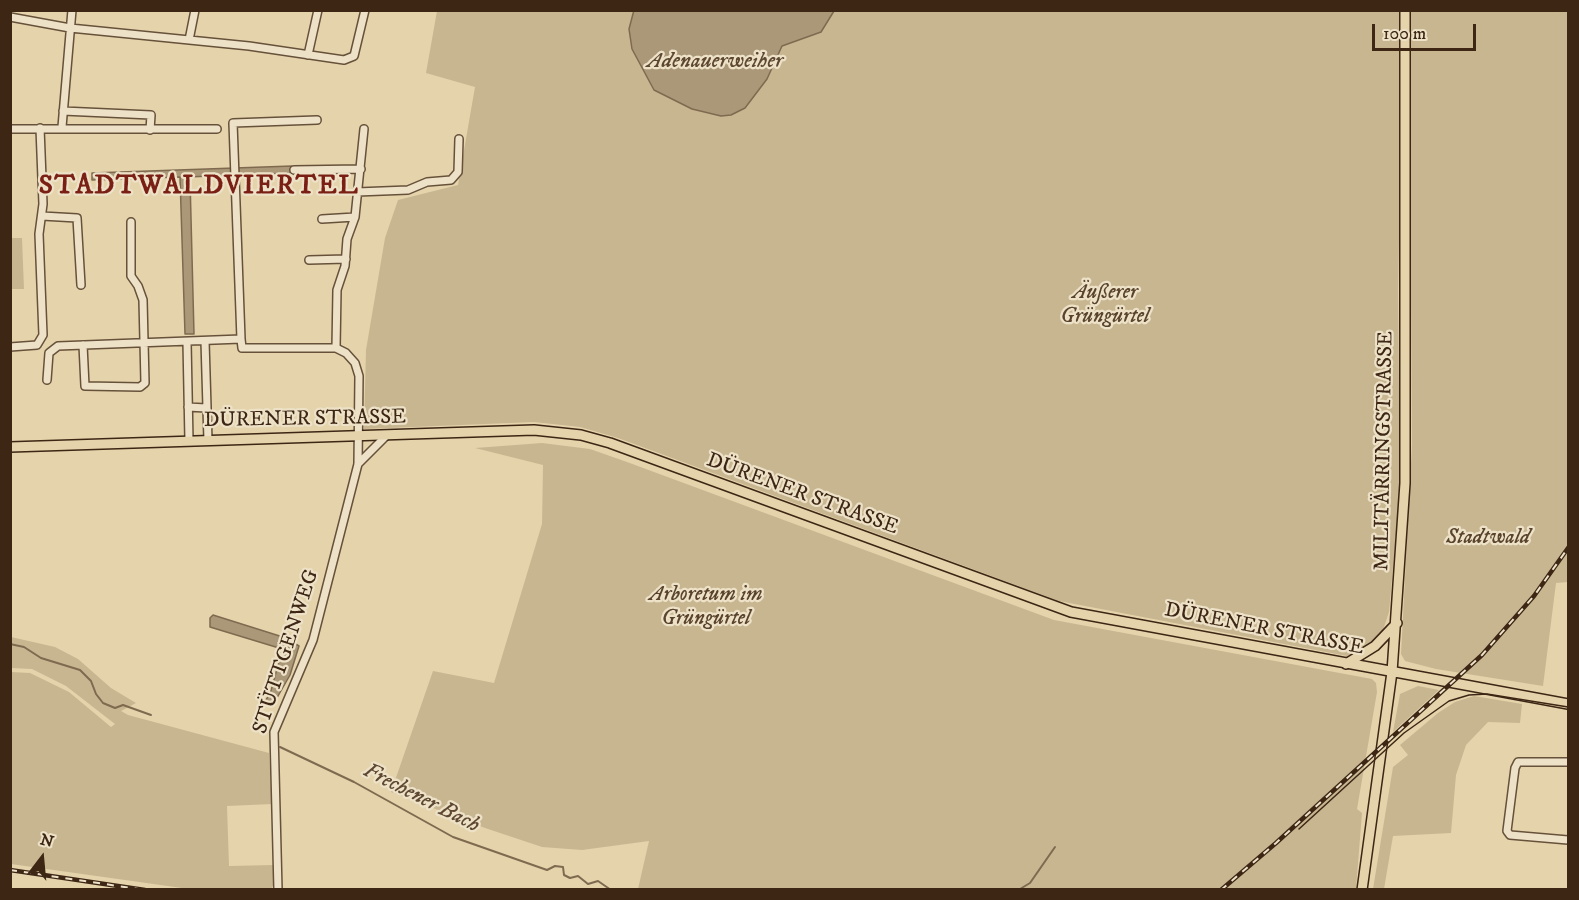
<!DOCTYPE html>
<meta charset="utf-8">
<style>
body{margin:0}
#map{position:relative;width:1579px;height:900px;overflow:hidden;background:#e4d3ab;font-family:"IM FELL DW Pica",serif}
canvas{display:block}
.frame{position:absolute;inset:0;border:12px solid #3d2614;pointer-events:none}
.north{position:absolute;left:12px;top:828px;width:60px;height:60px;-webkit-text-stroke:4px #ede2c8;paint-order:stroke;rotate:16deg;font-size:16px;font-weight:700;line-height:24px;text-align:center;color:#3d2614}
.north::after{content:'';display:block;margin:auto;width:21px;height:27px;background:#3d2614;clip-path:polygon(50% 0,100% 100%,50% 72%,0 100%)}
.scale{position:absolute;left:1372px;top:24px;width:104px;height:27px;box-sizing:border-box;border:3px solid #3d2614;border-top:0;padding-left:8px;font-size:18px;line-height:21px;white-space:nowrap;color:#3d2614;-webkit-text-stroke:4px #ede2c8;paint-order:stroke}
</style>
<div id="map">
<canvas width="1579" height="900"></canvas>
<div class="frame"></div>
<div class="north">N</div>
<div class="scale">100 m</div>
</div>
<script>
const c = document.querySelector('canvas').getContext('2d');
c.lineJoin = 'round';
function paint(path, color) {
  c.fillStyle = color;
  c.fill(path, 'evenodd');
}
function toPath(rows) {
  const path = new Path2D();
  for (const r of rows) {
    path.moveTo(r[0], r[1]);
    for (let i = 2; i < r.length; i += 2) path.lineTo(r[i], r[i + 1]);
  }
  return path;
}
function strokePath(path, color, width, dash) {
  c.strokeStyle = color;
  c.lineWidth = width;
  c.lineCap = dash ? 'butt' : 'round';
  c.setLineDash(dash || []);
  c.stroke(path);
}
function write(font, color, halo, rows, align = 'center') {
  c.font = font + ' "IM FELL DW Pica",serif';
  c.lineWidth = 4.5;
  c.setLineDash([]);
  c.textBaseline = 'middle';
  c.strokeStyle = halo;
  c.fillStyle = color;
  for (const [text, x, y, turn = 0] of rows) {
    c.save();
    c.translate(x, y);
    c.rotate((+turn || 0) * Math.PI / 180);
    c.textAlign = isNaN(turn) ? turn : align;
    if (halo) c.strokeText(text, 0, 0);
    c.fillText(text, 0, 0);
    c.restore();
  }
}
paint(toPath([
 [437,11,1399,11,1402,94,1398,290,1400,489,1389,612,1383,630,1372,645,1356,654,1347,656,1059,601,618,438,580,427,534,422,364,429,366,350,385,238,398,200,458,185,475,87,426,73],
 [1409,11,1568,11,1568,582,1556,583,1543,686,1436,669,1405,661,1401,654,1412,445],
 [11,238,22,238,24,289,11,289],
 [542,443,590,449,627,462,1054,620,1372,679,1376,683,1377,692,1357,809,1362,813,1356,889,638,889,649,841,582,850,542,847,485,828,391,792,433,671,494,683,542,524,543,465,475,448],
 [11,637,55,647,78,659,111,688,136,703,121,711,128,715,269,753,272,804,227,806,229,866,275,865,275,882,271,889,189,889,11,864,11,672,30,673,69,692,111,727,115,724,66,686,32,669,11,668],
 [1418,686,1439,690,1393,732,1400,694],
 [1474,696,1522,704,1520,723,1488,722,1466,745,1456,775,1451,833,1393,836,1384,889,1373,889,1393,767,1408,755,1400,745,1438,713,1455,702]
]), '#c8b691');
const water = toPath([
 [634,10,834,10,834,11,821,32,782,46,767,79,745,108,731,115,721,116,692,109,654,90,632,49,629,29,634,10],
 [292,166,292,173,186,177,190,179,194,334,185,334,180,177,92,180,92,173,292,166],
 [213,615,286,638,299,646,290,675,274,703,263,704,270,694,282,651,279,648,210,627,210,618,213,615]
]);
paint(water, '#ab9878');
strokePath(water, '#7f6a50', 1.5);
strokePath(toPath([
 [10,644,24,647,41,658,80,670,91,681,96,694,103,703,115,708,123,705,151,715],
 [280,747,354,782,453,837,547,870,555,866,563,867,564,875,570,878,578,876,588,884,598,881,611,890],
 [1005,890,1020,889,1030,883,1055,847]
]), '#7f6a50', 2);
const minor = toPath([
 [10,17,70,28,249,46,344,60,354,56,365,10],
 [189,40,195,10],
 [308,55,318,10],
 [63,111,151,115,150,130],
 [62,127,72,10],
 [10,129,217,129],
 [294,170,361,169],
 [357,192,408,190,427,182,451,180,458,172,459,139],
 [42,216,77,218,81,285],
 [322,219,355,217],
 [309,260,346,259],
 [241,339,233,123,317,120],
 [205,341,208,441],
 [187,342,189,441],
 [83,345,85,386,140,387,145,383,143,300,138,286,131,276,131,222],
 [10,347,37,345,43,335,39,234,43,204,40,128],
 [336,348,337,290,345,266,347,239,355,217,364,129],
 [47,380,49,353,58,346,241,339,242,348,336,348,346,353,355,363,359,376,358,464,313,640,274,732,278,890],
 [188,407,206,408],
 [358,464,386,436],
 [1568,762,1518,762,1515,768,1507,831,1510,835,1568,840]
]);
const major = toPath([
 [10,447,534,430,581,435,610,443,1071,612,1568,704],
 [1346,664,1375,646,1397,623],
 [1362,890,1392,672,1405,483,1405,10]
]);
strokePath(minor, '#67513a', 10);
strokePath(major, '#3d2614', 12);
strokePath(minor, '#ede2c8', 7);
strokePath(major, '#e4d3ab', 9);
strokePath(toPath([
 [1299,829,1404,733,1449,701,1469,695,1487,694,1568,707]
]), '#3d2614', 1.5);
const rail = toPath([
 [10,870,145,890],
 [1221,890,1276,843,1482,655,1534,596,1568,548]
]);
strokePath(rail, '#3d2614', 4.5);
strokePath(rail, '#ede2c8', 2, [7]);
write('italic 21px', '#59432d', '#ede2c8', [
 ["Äußerer",1105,294],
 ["Grüngürtel",1105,318],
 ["Stadtwald",1488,539],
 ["Arboretum im",706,596],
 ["Grüngürtel",706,620]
]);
write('21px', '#3d2614', '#ede2c8', [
 ["DÜRENER STRASSE",305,420,-1],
 ["MILITÄRRINGSTRASSE",1385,451,-89],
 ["DÜRENER STRASSE",802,495,20],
 ["DÜRENER STRASSE",1264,630,11],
 ["STÜTTGENWEG",287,652,-72]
]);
write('italic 22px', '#5e4832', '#ede2c8', [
 ["Adenauerweiher",715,62],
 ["Frechener Bach",421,799,27]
]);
c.letterSpacing = '1.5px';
write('bold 27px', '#7a1f14', '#ede2c8', [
 ["STADTWALDVIERTEL",199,187]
]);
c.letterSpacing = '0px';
</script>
